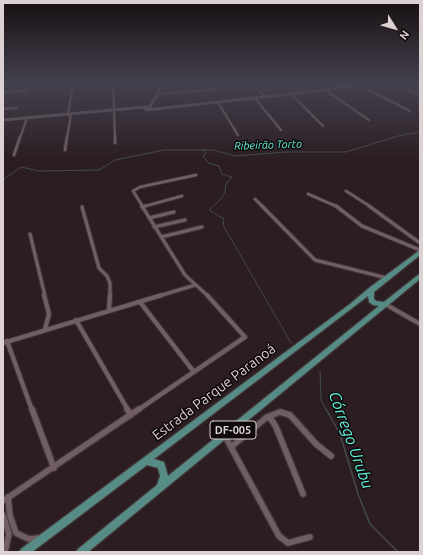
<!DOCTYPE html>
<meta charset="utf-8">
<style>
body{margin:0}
#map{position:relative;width:423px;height:555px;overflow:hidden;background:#2b1d21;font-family:Ubuntu,sans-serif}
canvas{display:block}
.frame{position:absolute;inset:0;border:4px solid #dcd2d4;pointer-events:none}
.north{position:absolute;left:375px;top:8px;width:40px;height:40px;-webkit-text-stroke:3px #0f090a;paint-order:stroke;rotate:127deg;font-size:11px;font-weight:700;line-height:16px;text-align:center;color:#dcd2d4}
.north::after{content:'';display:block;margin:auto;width:14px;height:18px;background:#dcd2d4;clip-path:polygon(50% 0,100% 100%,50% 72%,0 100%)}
</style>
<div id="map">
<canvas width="423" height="555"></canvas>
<div class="frame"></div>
<div class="north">N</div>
</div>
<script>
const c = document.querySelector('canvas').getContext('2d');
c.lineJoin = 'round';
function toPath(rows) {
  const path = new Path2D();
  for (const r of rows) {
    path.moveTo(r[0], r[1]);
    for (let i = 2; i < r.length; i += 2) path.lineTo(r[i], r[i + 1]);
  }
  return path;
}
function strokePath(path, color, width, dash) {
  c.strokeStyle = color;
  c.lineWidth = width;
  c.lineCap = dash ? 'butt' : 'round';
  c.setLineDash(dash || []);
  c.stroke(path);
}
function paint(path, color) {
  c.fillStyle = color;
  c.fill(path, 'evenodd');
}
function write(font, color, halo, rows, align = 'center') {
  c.font = font + ' Ubuntu,sans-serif';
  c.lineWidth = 3;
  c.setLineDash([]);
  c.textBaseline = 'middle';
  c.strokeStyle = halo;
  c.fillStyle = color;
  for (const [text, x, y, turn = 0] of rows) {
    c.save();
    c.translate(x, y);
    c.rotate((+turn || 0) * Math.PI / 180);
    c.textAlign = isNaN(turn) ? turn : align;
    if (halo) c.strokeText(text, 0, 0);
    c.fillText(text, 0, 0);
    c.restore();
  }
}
strokePath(toPath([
 [203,150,206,153,203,157,209,163,219,166,222,174,232,177,226,184,225,192,221,199,209,210,224,219,223,225,291,343],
 [3,180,21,167,39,171,99,170,115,160,164,150,213,150,236,156,285,152,346,152,398,136,420,132],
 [320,371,321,400,326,410]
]), '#434c4a', 1);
strokePath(toPath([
 [326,409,340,434,358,494,370,524,398,552]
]), '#434c4a', 1.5);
const minorFar4 = toPath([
 [113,84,115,138],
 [253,84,264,96],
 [293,84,302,93],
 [357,84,410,111],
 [396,84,420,95],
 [325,90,369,120],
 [3,92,27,91],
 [158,94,220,89],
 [291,94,323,126],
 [254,97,281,130],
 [217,101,238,135],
 [3,109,17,108],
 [68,115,73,84],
 [20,138,27,118],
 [67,138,71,114]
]);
const minorFar3 = toPath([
 [115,137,115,143],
 [65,150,67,137],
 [14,155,20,137],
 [346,191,371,207],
 [308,194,338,207],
 [255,199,263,207],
 [142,207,182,196],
 [143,207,133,191,140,187,196,175]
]);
const minorFar2 = toPath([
 [142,206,185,275,208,296],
 [262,206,315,260,387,278],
 [336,206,362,226,420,250],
 [369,206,420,243],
 [82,207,99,268,107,276,110,283,110,296],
 [142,207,145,206],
 [149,218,174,212],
 [154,227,185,220],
 [30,234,45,296],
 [161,237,202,227],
 [159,296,195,285]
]);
const minorFar1 = toPath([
 [44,295,49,314,45,329],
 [140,302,194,372],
 [385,304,420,324],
 [109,310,110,295],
 [76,320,128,410],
 [7,341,32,410],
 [3,343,162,295],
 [138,410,245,337,207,295]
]);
const minor = toPath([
 [32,409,54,468],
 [127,409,131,415],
 [267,417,280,412,290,415,316,444,331,456],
 [225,436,279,536,288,543,310,537],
 [231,447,267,417,271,419,276,427,303,494],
 [8,497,10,516,16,533,29,539,39,538],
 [3,501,139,409],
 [3,515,9,534,5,552]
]);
const tertiary = toPath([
 [150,107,163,84],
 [150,109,148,107,144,108,147,110,325,90,360,84],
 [3,120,145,107]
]);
const primary = toPath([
 [420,250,420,255,374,292,374,299,376,301,384,302,418,275,420,274,420,279,88,552,76,552,78,549,157,485,160,476,158,468,147,465,32,552,19,552,21,549,350,304,369,288,420,250],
 [368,296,369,302,373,305,379,306,168,476,164,462,154,459,368,296]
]);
strokePath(minorFar4, '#43383a', 3);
strokePath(minorFar3, '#43383a', 4);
strokePath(minorFar2, '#43383a', 5);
strokePath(minorFar1, '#43383a', 6);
strokePath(minor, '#43383a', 8);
strokePath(tertiary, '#43383a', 3.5);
strokePath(primary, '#43383a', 2.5);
strokePath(minorFar4, '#705e63', 2);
strokePath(minorFar3, '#705e63', 2.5);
strokePath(minorFar2, '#705e63', 3);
strokePath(minorFar1, '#705e63', 4);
strokePath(minor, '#705e63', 5.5);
strokePath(tertiary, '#705e63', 2.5);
paint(primary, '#568c85');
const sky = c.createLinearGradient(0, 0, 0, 162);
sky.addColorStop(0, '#181012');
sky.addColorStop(0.52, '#44404e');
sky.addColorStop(1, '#44404e00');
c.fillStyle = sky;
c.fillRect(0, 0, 423, 162);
write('italic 11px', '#62f2de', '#0f090a', [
 ["Ribeirão Torto",268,145,-2]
]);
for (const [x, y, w] of [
 [233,430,46]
]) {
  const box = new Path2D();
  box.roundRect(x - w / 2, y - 9, w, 18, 3);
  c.fillStyle = '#0f090a';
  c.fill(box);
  strokePath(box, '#dcd2d4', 1);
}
write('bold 11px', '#dcd2d4', null, [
 ["DF-005",233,430]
]);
write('14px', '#dcd2d4', '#0f090a', [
 ["Estrada Parque Paranoá",214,392,-37]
]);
write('italic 16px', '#62f2de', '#0f090a', [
 ["Córrego Urubu",351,440,70]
]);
</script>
